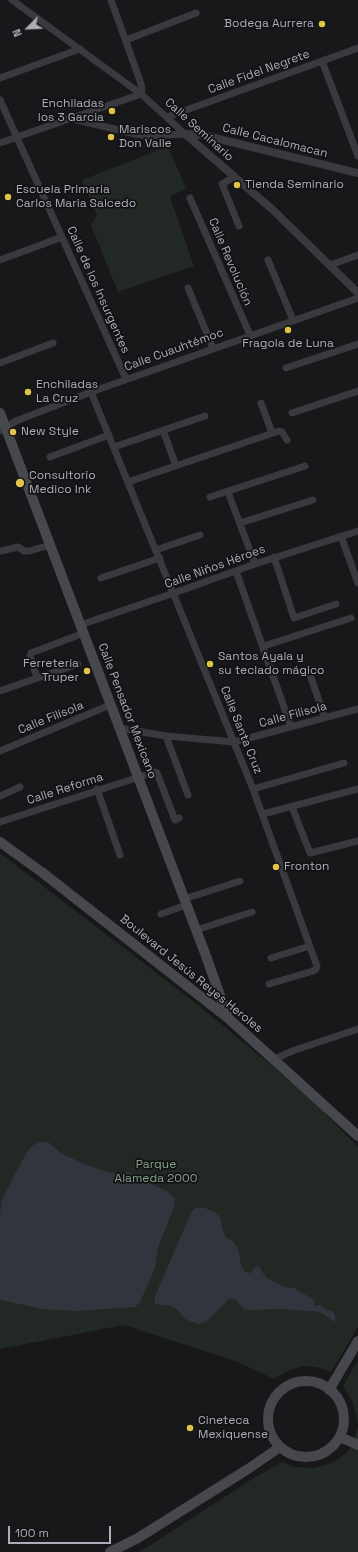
<!DOCTYPE html>
<meta charset="utf-8">
<style>
body{margin:0}
#map{position:relative;width:358px;height:1552px;overflow:hidden;background:#181719;font-family:"Space Grotesk",sans-serif}
canvas{display:block}
.north{position:absolute;left:8px;top:8px;width:40px;height:40px;-webkit-text-stroke:3px #131214;paint-order:stroke;rotate:246deg;font-size:11px;font-weight:700;line-height:16px;text-align:center;color:#abadb8}
.north::after{content:'';display:block;margin:auto;width:14px;height:18px;background:#abadb8;clip-path:polygon(50% 0,100% 100%,50% 72%,0 100%)}
.scale{position:absolute;left:8px;top:1526px;width:103px;height:18px;box-sizing:border-box;border:2px solid #abadb8;border-top:0;padding-left:5px;font-size:12px;line-height:14px;white-space:nowrap;color:#abadb8;-webkit-text-stroke:3px #131214;paint-order:stroke}
</style>
<div id="map">
<canvas width="358" height="1552"></canvas>
<div class="north">N</div>
<div class="scale">100 m</div>
</div>
<script>
const c = document.querySelector('canvas').getContext('2d');
c.lineJoin = 'round';
function paint(path, color) {
  c.fillStyle = color;
  c.fill(path, 'evenodd');
}
function toPath(rows) {
  const path = new Path2D();
  for (const r of rows) {
    if (r.length === 3) {
      path.moveTo(r[0] + r[2], r[1]);
      path.arc(r[0], r[1], r[2], 0, 2 * Math.PI);
      continue;
    }
    path.moveTo(r[0], r[1]);
    for (let i = 2; i < r.length; i += 2) path.lineTo(r[i], r[i + 1]);
  }
  return path;
}
function strokePath(path, color, width, dash) {
  c.strokeStyle = color;
  c.lineWidth = width;
  c.lineCap = dash ? 'butt' : 'round';
  c.setLineDash(dash || []);
  c.stroke(path);
}
function write(font, color, halo, rows, align = 'center') {
  c.font = font + ' "Space Grotesk",sans-serif';
  c.lineWidth = 3.5;
  c.setLineDash([]);
  c.textBaseline = 'middle';
  c.strokeStyle = halo;
  c.fillStyle = color;
  for (const [text, x, y, turn = 0] of rows) {
    c.save();
    c.translate(x, y);
    c.rotate((+turn || 0) * Math.PI / 180);
    c.textAlign = isNaN(turn) ? turn : align;
    if (halo) c.strokeText(text, 0, 0);
    c.fillText(text, 0, 0);
    c.restore();
  }
}
paint(toPath([
 [168,146,186,188,170,197,194,266,118,292,91,225,97,215,82,180],
 [0,853,193,1001,250,1048,306,1094,358,1147,358,1327,331,1372,317,1367,303,1366,288,1371,274,1379,238,1362,124,1325,0,1349],
 [358,1360,358,1424,352,1400,343,1386],
 [358,1426,358,1552,138,1552,149,1546,252,1479,282,1462,295,1467,313,1468,332,1463,346,1453,353,1443]
]), '#222924');
paint(toPath([
 [40,1142,48,1142,62,1154,87,1165,111,1173,128,1172,168,1192,175,1198,174,1207,158,1247,155,1268,140,1302,135,1307,76,1311,43,1309,0,1300,0,1214,2,1199,28,1150,33,1145],
 [196,1208,205,1208,214,1212,220,1217,223,1231,226,1237,234,1242,239,1252,241,1265,245,1272,251,1273,254,1268,259,1266,262,1272,267,1278,285,1287,294,1288,314,1300,315,1306,320,1305,326,1310,333,1311,335,1316,335,1322,320,1312,283,1309,245,1310,236,1300,230,1298,207,1321,198,1324,185,1319,177,1309,171,1306,155,1304,155,1296,191,1213]
]), '#31363e');
strokePath(toPath([
 [12,0,141,94,185,134],
 [111,0,139,78,142,88,141,94],
 [126,40,196,13],
 [322,61,358,156],
 [0,78,80,49],
 [0,100,126,379],
 [167,117,358,48],
 [69,118,135,134,149,136,185,134],
 [0,143,141,94],
 [234,177,222,184,239,226],
 [190,198,250,335],
 [0,260,62,237],
 [268,260,293,320],
 [330,265,358,255],
 [188,288,213,348],
 [0,363,53,343],
 [286,368,358,344],
 [91,392,253,789,317,966,316,969,313,971,269,984],
 [261,403,272,433],
 [292,413,358,391],
 [163,430,176,466],
 [0,431,16,421,91,392,358,298],
 [114,447,205,416],
 [50,457,109,435],
 [128,482,279,431,282,432,287,440],
 [228,492,255,564],
 [210,497,305,466],
 [240,523,313,500],
 [341,536,358,583],
 [156,550,200,535],
 [0,551,18,547,24,551,29,551,50,545],
 [274,557,294,618,336,604],
 [236,571,291,727],
 [101,578,160,558],
 [80,625,174,593,255,564,358,531],
 [264,646,351,618],
 [309,672,325,718],
 [37,678,30,656,31,653,84,633],
 [0,691,78,664],
 [119,728,166,736,234,742,358,709],
 [166,736,188,795],
 [0,751,110,705],
 [97,789,120,855],
 [253,789,344,763],
 [0,796,20,787],
 [292,807,310,853,358,841],
 [263,814,358,789],
 [0,822,155,772,157,773,175,820,179,818],
 [184,899,240,881],
 [161,914,186,905],
 [196,930,252,912],
 [271,958,310,946],
 [274,1059,295,1050,358,1029]
]), '#39393e', 7);
strokePath(toPath([
 [185,134,273,210,358,293],
 [185,134,201,135,215,138,358,173]
]), '#39393e', 8);
strokePath(toPath([
 [0,413,206,956,228,1018],
 [0,842,43,873,228,1018,358,1136],
 [306,1419,38],
 [329,1390,358,1341],
 [340,1437,358,1445],
 [110,1552,138,1538,248,1469,280,1447]
]), '#47484d', 10);
for (const [x, y, r, color] of [
 [322,24,4,"#dfc449"],
 [112,111,4,"#dfc449"],
 [111,137,4,"#dfc449"],
 [237,185,4,"#dfc449"],
 [8,197,4,"#dfc449"],
 [288,330,4,"#dfc449"],
 [28,392,4,"#dfc449"],
 [13,432,4,"#dfc449"],
 [20,483,5,"#dfc449"],
 [210,664,4,"#dfc449"],
 [87,671,4,"#dfc449"],
 [276,867,4,"#dfc449"],
 [190,1428,4,"#dfc449"]
]) {
  const dot = new Path2D();
  dot.arc(x, y, r, 0, 2 * Math.PI);
  c.fillStyle = color;
  c.fill(dot);
  strokePath(dot, '#131214', 1.5);
}
write('12px', '#abadb8', '#131214', [
 ["Bodega Aurrera",314,24,"right"],
 ["Enchiladas",104,104,"right"],
 ["los 3 Garcia",104,118,"right"],
 ["Mariscos",119,130],
 ["Don Valle",119,144],
 ["Tienda Seminario",245,185],
 ["Escuela Primaria",16,190],
 ["Carlos Maria Salcedo",16,204],
 ["Fragola de Luna",288,344,"center"],
 ["Enchiladas",36,385],
 ["La Cruz",36,399],
 ["New Style",21,432],
 ["Consultorio",29,476],
 ["Medico Ink",29,490],
 ["Santos Ayala y",218,657],
 ["su teclado mágico",218,671],
 ["Ferreteria",79,664,"right"],
 ["Truper",79,678,"right"],
 ["Fronton",284,867],
 ["Cineteca",198,1421],
 ["Mexiquense",198,1435]
], 'left');
write('12px', '#abadb8', '#131214', [
 ["Calle Fidel Negrete",259,72,-20],
 ["Calle Seminario",199,130,42],
 ["Calle Cacalomacan",275,141,14],
 ["Calle Revolución",230,262,67],
 ["Calle de los Insurgentes",98,290,66],
 ["Calle Cuauhtémoc",174,350,-20],
 ["Calle Niños Héroes",215,567,-20],
 ["Calle Pensador Mexicano",127,711,69],
 ["Calle Filisola",293,715,-15],
 ["Calle Filísola",51,718,-22],
 ["Calle Santa Cruz",241,730,68],
 ["Calle Reforma",65,789,-18],
 ["Boulevard Jesús Reyes Heroles",191,974,39]
]);
write('12px', '#84a08a', '#131214', [
 ["Parque",156,1165],
 ["Alameda 2000",156,1179]
]);
</script>
